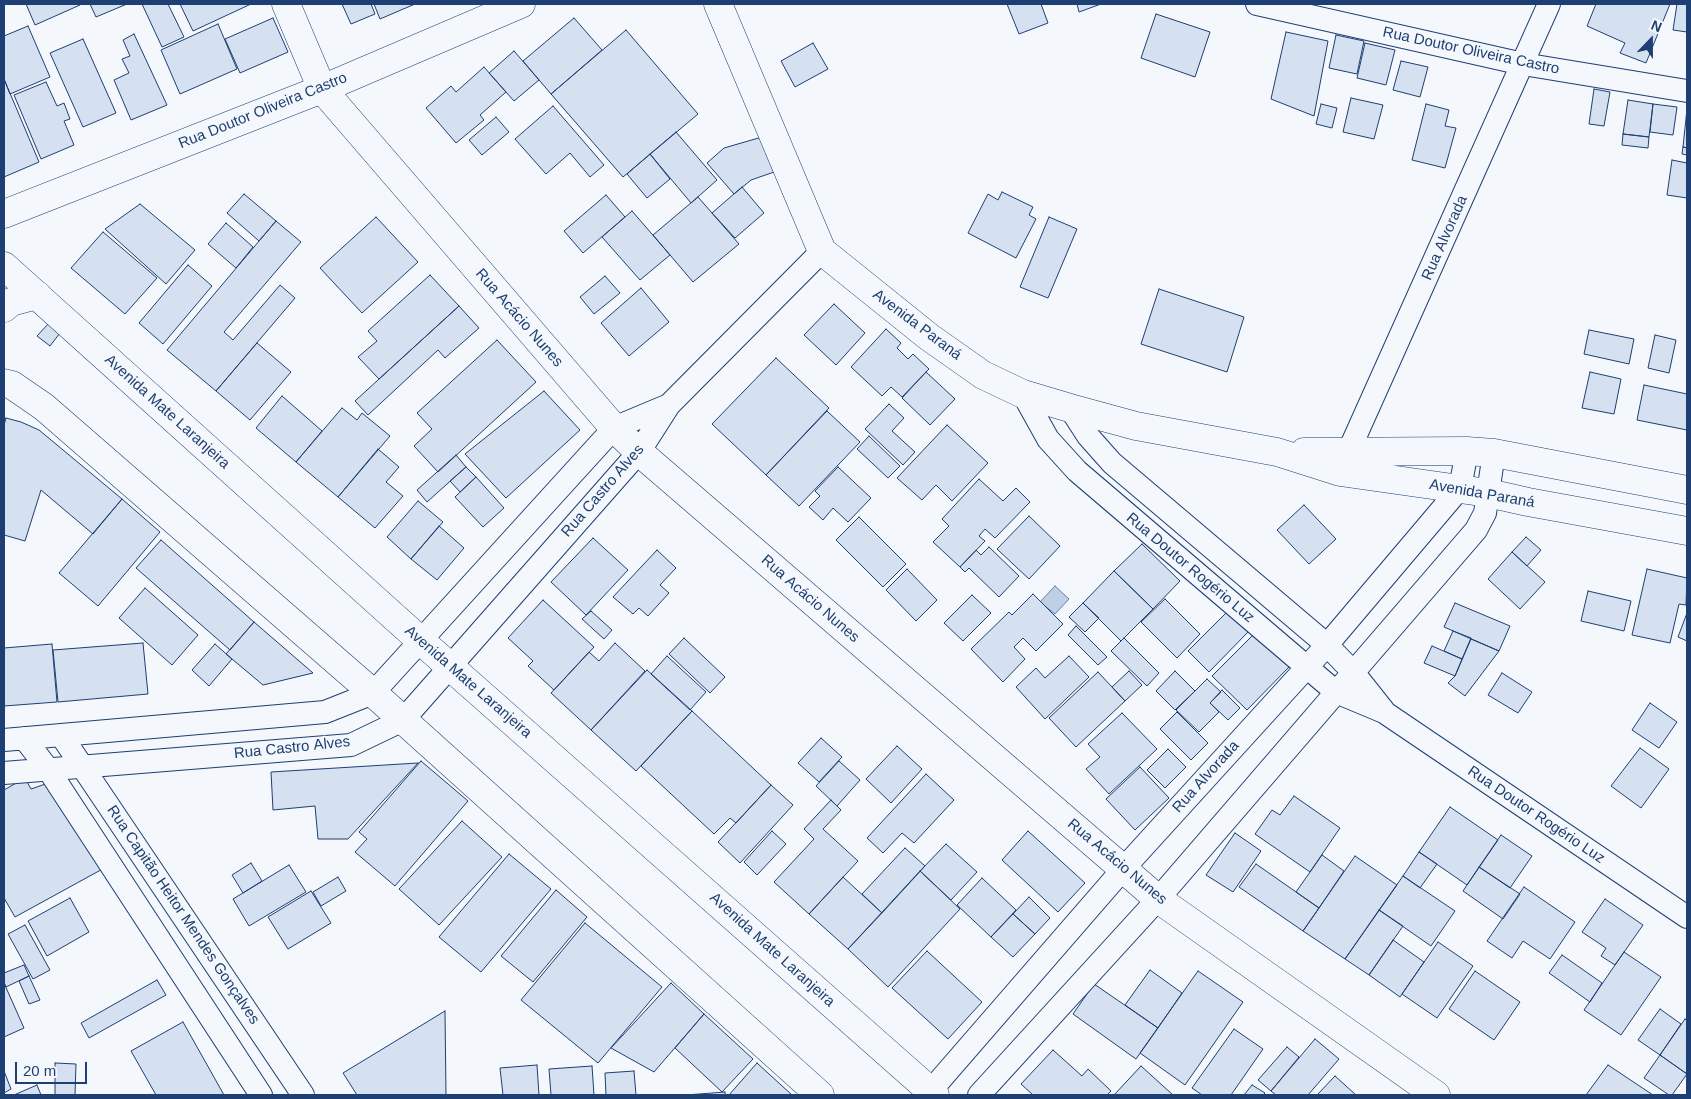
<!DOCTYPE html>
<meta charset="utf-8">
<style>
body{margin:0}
#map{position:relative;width:1691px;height:1099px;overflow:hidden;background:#f4f7fb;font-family:Arial,sans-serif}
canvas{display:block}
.frame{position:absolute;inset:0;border:5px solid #1d3f73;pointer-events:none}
.north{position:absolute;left:1626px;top:15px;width:50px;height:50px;-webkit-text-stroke:4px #f4f7fb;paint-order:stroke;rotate:22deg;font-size:14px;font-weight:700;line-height:20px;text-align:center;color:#1d3f73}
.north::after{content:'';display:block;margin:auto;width:18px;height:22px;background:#1d3f73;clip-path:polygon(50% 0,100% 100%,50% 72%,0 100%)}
.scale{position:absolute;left:15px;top:1062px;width:72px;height:22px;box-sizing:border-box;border:2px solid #1d3f73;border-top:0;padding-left:6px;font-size:15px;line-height:18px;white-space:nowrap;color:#1d3f73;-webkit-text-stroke:4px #f4f7fb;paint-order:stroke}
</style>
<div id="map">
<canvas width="1691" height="1099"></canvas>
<div class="frame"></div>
<div class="north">N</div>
<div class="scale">20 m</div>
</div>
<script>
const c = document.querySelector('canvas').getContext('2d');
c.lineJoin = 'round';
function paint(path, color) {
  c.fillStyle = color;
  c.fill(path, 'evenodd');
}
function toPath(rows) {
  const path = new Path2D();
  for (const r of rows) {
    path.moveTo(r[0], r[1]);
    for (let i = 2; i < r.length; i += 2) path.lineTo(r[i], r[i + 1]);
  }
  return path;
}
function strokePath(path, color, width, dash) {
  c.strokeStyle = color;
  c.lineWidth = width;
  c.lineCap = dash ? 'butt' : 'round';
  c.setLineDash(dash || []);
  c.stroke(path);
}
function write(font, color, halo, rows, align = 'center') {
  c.font = font + ' Arial,sans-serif';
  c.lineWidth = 4;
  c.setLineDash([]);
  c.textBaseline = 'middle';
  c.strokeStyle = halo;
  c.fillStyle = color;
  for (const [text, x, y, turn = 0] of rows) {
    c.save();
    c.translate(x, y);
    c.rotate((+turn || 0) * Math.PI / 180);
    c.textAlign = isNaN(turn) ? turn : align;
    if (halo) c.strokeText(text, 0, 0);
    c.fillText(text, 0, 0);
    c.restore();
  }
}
const water = toPath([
 [1055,586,1069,599,1055,614,1040,602,1055,586]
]);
paint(water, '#bed0e5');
strokePath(water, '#687fa3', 1);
const building = toPath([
 [26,4,80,4,80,5,35,25,26,4],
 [90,4,127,4,96,17,90,4],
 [142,4,168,4,184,37,162,47,142,4],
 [180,4,251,4,193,31,180,4],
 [342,4,371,4,375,14,351,24,342,4],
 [374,4,415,4,380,19,374,4],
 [1007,4,1041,4,1048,23,1019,34,1007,4],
 [1077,4,1101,4,1079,12,1077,4],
 [1596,4,1670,4,1646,63,1620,53,1625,43,1587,26,1596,4],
 [1677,4,1687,4,1687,32,1673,30,1677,4],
 [1156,14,1210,32,1195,77,1141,58,1156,14],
 [273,18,288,52,240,73,225,39,273,18],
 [574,18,602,50,551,94,523,61,574,18],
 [218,24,237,69,180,94,161,50,218,24],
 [28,26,50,77,10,94,4,79,4,36,28,26],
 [626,30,698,114,623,177,551,94,626,30],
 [1286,32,1328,41,1314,116,1271,99,1286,32],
 [134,34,167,105,131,120,114,80,129,73,122,59,130,56,123,40,134,34],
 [1336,35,1364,41,1357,74,1329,68,1336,35],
 [83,39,116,113,83,127,50,53,83,39],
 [813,43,828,69,795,87,781,61,813,43],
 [1365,43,1395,50,1386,85,1357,78,1365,43],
 [514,51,539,80,514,101,489,73,514,51],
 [1401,61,1428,67,1420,97,1393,90,1401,61],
 [484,67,506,92,480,115,484,120,456,143,426,108,451,86,456,92,484,67],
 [4,79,39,162,4,177,4,79],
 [46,82,57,106,64,103,70,119,64,121,74,145,41,159,14,95,46,82],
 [1594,89,1610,92,1604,126,1589,124,1594,89],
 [1351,98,1383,105,1374,139,1343,132,1351,98],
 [1628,100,1653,104,1649,137,1623,134,1628,100],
 [1321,104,1337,108,1332,128,1316,124,1321,104],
 [1426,104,1449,110,1445,126,1456,128,1445,168,1412,160,1426,104],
 [1653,104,1677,107,1673,135,1650,132,1653,104],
 [553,106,604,165,590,177,570,153,546,174,515,139,553,106],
 [1687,109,1687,148,1683,147,1687,109],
 [496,117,509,132,482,155,469,140,496,117],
 [676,132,717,180,691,203,650,154,676,132],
 [1623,134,1649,137,1648,148,1622,145,1623,134],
 [762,137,780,170,751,180,734,194,707,163,724,148,762,137],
 [1683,147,1687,148,1687,155,1682,154,1683,147],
 [650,154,670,179,647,198,627,174,650,154],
 [1672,160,1687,163,1687,198,1667,195,1672,160],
 [742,187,764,213,735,238,712,213,742,187],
 [1002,192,1033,207,1029,215,1036,219,1016,258,968,233,988,194,998,200,1002,192],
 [244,194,276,221,259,241,227,213,244,194],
 [606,195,625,217,583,253,564,231,606,195],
 [698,197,739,244,693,282,653,235,698,197],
 [140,204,195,250,166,284,105,229,140,204],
 [632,211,670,255,640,280,602,237,632,211],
 [376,217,418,262,362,313,320,268,376,217],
 [1049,217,1077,229,1048,298,1020,287,1049,217],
 [276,221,301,242,224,332,233,340,280,285,295,298,216,391,167,350,276,221],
 [226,223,253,247,236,268,208,244,226,223],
 [103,232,157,278,125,314,71,268,103,232],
 [188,265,212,286,163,344,139,323,188,265],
 [430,275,459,306,379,379,358,357,377,341,368,331,430,275],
 [605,276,620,293,594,314,580,297,605,276],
 [641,288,669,322,629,356,601,323,641,288],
 [1159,289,1244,317,1227,372,1141,344,1159,289],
 [834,304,865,333,836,365,804,335,834,304],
 [459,306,479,328,445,358,438,350,368,415,355,401,459,306],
 [49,323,60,333,50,346,37,336,49,323],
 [886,329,901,343,897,348,908,359,913,354,929,369,902,397,891,387,882,396,851,367,886,329],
 [1589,330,1634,339,1629,364,1584,354,1589,330],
 [1655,335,1676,340,1669,373,1648,368,1655,335],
 [497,340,536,382,438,472,414,446,432,429,417,413,497,340],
 [257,343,291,372,250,420,216,391,257,343],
 [776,358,829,408,766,475,712,424,776,358],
 [926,372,955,399,930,425,902,398,926,372],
 [1590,372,1621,379,1614,414,1582,408,1590,372],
 [1644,385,1687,394,1687,430,1637,420,1644,385],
 [544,391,580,430,506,498,465,454,544,391],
 [282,396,322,431,296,462,256,428,282,396],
 [889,404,904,418,892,431,915,452,903,465,865,429,889,404],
 [342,408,357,420,362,413,390,436,338,497,296,462,342,408],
 [827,411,860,442,799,506,766,475,827,411],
 [6,418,21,422,39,430,122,499,93,534,41,490,25,541,4,535,4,425,6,418],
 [947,425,988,463,952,501,936,485,922,500,897,478,947,425],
 [869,436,900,466,888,478,857,449,869,436],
 [378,449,399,467,386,482,403,496,375,528,338,497,378,449],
 [456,455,466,467,427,502,417,490,456,455],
 [466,467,476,477,460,492,450,481,466,467],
 [838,467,871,498,848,522,833,508,823,520,809,507,820,496,815,491,838,467],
 [476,477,504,508,483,527,455,497,476,477],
 [979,479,1003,501,1016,488,1030,502,995,538,985,529,979,536,985,541,960,567,933,542,949,526,942,519,979,479],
 [122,499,160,532,98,606,59,573,122,499],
 [418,501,443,522,411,559,387,537,418,501],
 [1304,505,1336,539,1309,564,1277,530,1304,505],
 [1029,516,1060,546,1029,579,997,549,1029,516],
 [859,517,906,564,883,587,836,540,859,517],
 [439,526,464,548,437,580,411,559,439,526],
 [1526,537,1541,550,1527,566,1512,552,1526,537],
 [593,538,628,570,586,615,551,582,593,538],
 [161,540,254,622,230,650,136,568,161,540],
 [1142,544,1180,581,1153,609,1114,571,1142,544],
 [989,547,1019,576,999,597,969,568,965,572,960,567,976,550,981,555,989,547],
 [657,550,676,568,660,585,669,593,648,616,639,608,633,614,613,597,657,550],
 [1512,552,1545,582,1520,609,1488,579,1512,552],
 [907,569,937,600,916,621,886,590,907,569],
 [1647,569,1687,578,1686,605,1679,604,1670,643,1632,635,1647,569],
 [1114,571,1153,609,1121,641,1083,603,1114,571],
 [145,588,198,635,172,665,119,618,145,588],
 [1588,591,1631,601,1624,631,1581,621,1588,591],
 [1033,594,1063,624,1036,651,1023,638,1014,647,1025,659,1003,682,971,649,1009,612,1012,615,1033,594],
 [972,595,991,613,963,641,944,623,972,595],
 [1165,599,1200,634,1177,658,1141,622,1165,599],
 [543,600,594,647,554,690,528,666,533,661,508,638,543,600],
 [1083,603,1099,618,1085,632,1069,617,1083,603],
 [1455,603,1510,626,1499,651,1444,627,1455,603],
 [1230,609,1250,630,1209,672,1188,651,1230,609],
 [591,611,612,630,604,639,582,619,591,611],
 [1687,613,1687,641,1678,637,1687,613],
 [254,622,313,673,263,685,232,659,226,654,254,622],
 [1076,626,1107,657,1098,665,1068,635,1076,626],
 [1453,631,1471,638,1462,659,1444,651,1453,631],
 [1255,633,1289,667,1247,710,1212,676,1255,633],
 [684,638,725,677,710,693,669,654,684,638],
 [1124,638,1159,673,1147,686,1111,651,1124,638],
 [1471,639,1499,651,1465,696,1448,683,1455,676,1471,639],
 [143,643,148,694,58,702,53,650,143,643],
 [615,643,645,671,591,730,551,693,589,652,599,661,615,643],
 [52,644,57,702,4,706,4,648,52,644],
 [215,644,232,659,209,686,192,670,215,644],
 [1432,646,1462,659,1455,676,1424,663,1432,646],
 [667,656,706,692,690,710,651,674,667,656],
 [1069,656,1089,677,1045,719,1016,687,1036,668,1045,678,1069,656],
 [647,670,692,711,636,771,591,730,647,670],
 [1129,671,1142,685,1125,701,1112,687,1129,671],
 [1175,671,1195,691,1175,710,1156,691,1175,671],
 [1098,672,1125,701,1076,747,1049,718,1098,672],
 [1502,673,1532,692,1518,713,1488,695,1502,673],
 [1207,679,1221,692,1210,703,1219,712,1199,732,1176,710,1207,679],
 [1222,690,1240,708,1228,720,1210,703,1222,690],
 [1650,703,1677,722,1659,748,1632,730,1650,703],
 [692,711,771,785,736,823,730,818,714,834,641,766,692,711],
 [1177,712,1208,743,1191,760,1160,729,1177,712],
 [1122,713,1157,749,1109,794,1086,769,1100,757,1088,744,1122,713],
 [821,738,842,757,819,782,798,763,821,738],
 [897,746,922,769,891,803,866,779,897,746],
 [1640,748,1669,769,1641,808,1611,786,1640,748],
 [1168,749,1186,767,1165,788,1147,770,1168,749],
 [421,761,468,801,395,886,355,852,367,839,359,832,421,761],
 [839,761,860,780,837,806,816,786,839,761],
 [418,763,348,839,318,839,315,806,273,810,271,772,418,763],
 [1140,767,1169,798,1135,830,1106,799,1140,767],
 [926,774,954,800,914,843,902,833,883,853,867,838,926,774],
 [25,778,31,789,54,781,108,866,15,917,4,898,4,790,25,778],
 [771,785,793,805,740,863,718,842,771,785],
 [1294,796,1340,828,1310,872,1255,834,1272,810,1280,815,1294,796],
 [831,800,841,810,823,829,858,861,809,914,774,882,814,839,804,829,831,800],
 [1450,807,1498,840,1467,885,1419,852,1450,807],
 [462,821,502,857,439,925,399,889,462,821],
 [772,831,786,844,757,875,744,862,772,831],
 [1028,831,1085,883,1058,912,1002,860,1028,831],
 [1235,833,1261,851,1233,892,1206,875,1235,833],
 [1501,835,1532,856,1510,888,1479,867,1501,835],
 [946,844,977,872,951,900,920,871,946,844],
 [905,848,925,866,882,913,862,894,905,848],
 [1419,852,1437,864,1420,888,1403,876,1419,852],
 [509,854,551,889,481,972,439,937,509,854],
 [1322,855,1344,871,1319,908,1296,892,1322,855],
 [1355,856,1397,885,1345,959,1303,931,1355,856],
 [251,863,262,881,243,893,232,875,251,863],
 [1256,864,1319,908,1303,931,1239,887,1256,864],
 [289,865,306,892,249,926,233,899,289,865],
 [1479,867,1520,894,1503,919,1463,891,1479,867],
 [920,871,960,909,888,987,848,949,920,871],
 [1403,876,1455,911,1431,946,1379,910,1403,876],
 [338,877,346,891,321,906,313,892,338,877],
 [843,877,882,913,848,949,809,914,843,877],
 [982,878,1016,910,991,937,957,905,982,878],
 [1524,887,1575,922,1550,959,1523,941,1512,958,1487,941,1524,887],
 [556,890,587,917,533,982,501,956,556,890],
 [311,891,331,923,288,949,268,917,311,891],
 [1029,897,1050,918,1035,934,1013,914,1029,897],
 [70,898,89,932,47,956,28,921,70,898],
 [1605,899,1643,925,1615,965,1601,956,1606,948,1582,932,1605,899],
 [1379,910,1403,926,1369,975,1345,959,1379,910],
 [1013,914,1035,934,1013,957,991,937,1013,914],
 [585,923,662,987,598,1063,521,1000,585,923],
 [25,925,50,970,33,979,8,934,25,925],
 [1393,940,1424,962,1400,997,1369,975,1393,940],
 [1438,942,1473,966,1437,1018,1402,994,1438,942],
 [927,951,982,1002,948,1039,892,988,927,951],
 [1624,952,1661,977,1621,1035,1584,1010,1624,952],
 [1562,955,1602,983,1590,1002,1549,973,1562,955],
 [24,965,29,976,6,987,4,982,4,973,24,965],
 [1150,970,1182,993,1158,1028,1125,1005,1150,970],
 [1198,971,1243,1002,1185,1085,1140,1053,1198,971],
 [1475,971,1520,1002,1494,1040,1449,1009,1475,971],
 [29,976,40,1000,29,1004,19,981,29,976],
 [157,980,166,995,89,1038,81,1023,157,980],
 [4,983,24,1028,4,1037,4,983],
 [671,983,704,1014,654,1072,611,1048,671,983],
 [1094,984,1158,1028,1136,1059,1073,1014,1094,984],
 [1660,1009,1681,1024,1660,1055,1638,1040,1660,1009],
 [445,1011,446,1095,357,1095,343,1073,445,1011],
 [704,1014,753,1059,722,1092,675,1048,704,1014],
 [1685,1019,1687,1021,1687,1074,1660,1055,1685,1019],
 [183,1022,224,1095,156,1095,131,1051,183,1022],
 [1234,1029,1263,1049,1231,1095,1202,1095,1192,1088,1234,1029],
 [1315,1039,1339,1059,1308,1095,1276,1095,1271,1091,1315,1039],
 [1287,1047,1299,1057,1271,1091,1258,1080,1287,1047],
 [1053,1050,1082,1076,1088,1069,1111,1091,1107,1095,1033,1095,1021,1084,1053,1050],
 [1660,1055,1687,1074,1672,1095,1669,1095,1644,1078,1660,1055],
 [55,1063,76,1064,75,1095,55,1095,55,1063],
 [757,1063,792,1095,729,1095,757,1063],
 [537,1065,539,1095,503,1095,500,1068,537,1065],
 [1608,1065,1653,1095,1586,1095,1608,1065],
 [592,1066,594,1095,551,1095,549,1069,592,1066],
 [1141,1066,1173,1095,1114,1095,1141,1066],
 [4,1071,11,1089,4,1093,4,1071],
 [634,1071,636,1095,606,1095,605,1073,634,1071],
 [1335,1076,1356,1095,1317,1095,1335,1076],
 [37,1085,41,1095,14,1095,37,1085],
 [1252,1085,1265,1093,1263,1095,1244,1095,1252,1085],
 [725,1092,725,1095,686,1095,725,1092]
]);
paint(building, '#d5e0f0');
strokePath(building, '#1d3f73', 1);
const minor = toPath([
 [1257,4,1523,64,1687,91],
 [1023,394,1048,439,1077,471,1336,692,1384,712,1687,917],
 [1070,408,1088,436,1112,463,1327,645,1353,672,1384,711],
 [1342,466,1549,4],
 [61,735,303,1095],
 [24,738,48,769,261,1095],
 [4,740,325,712,373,693,614,428,669,405],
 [4,773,351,745,403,720,639,452,669,405,822,251],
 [927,1095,1124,868,1327,645,1460,488,1467,451],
 [979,1095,1158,899,1476,530,1485,513,1494,453]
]);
const tertiary = toPath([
 [286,4,322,89,614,428,639,452,1158,899,1436,1095],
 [718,4,822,251,929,337,983,375,1023,394,1070,408,1136,426,1277,452,1340,472,1488,493,1528,502,1687,531],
 [4,214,322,89,521,4],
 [1304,452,1467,451,1494,453,1687,490]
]);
const secondary = toPath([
 [4,266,421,641,935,1095],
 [4,308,11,302,37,295],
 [4,383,12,385,44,407,373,693,820,1095]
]);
strokePath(minor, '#1d3f73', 24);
strokePath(tertiary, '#1d3f73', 29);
strokePath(secondary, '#1d3f73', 29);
strokePath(minor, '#f4f7fb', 22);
strokePath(tertiary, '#f4f7fb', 28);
strokePath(secondary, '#f4f7fb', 28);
write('15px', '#1d3f73', '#f4f7fb', [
 ["Rua Doutor Oliveira Castro",1471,51,12],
 ["Rua Doutor Oliveira Castro",263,111,-22],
 ["Rua Alvorada",1445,238,-66],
 ["Rua Acácio Nunes",519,318,49],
 ["Avenida Paraná",917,325,37],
 ["Avenida Mate Laranjeira",167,412,42],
 ["Rua Castro Alves",603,491,-49],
 ["Avenida Paraná",1482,494,10],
 ["Rua Doutor Rogério Luz",1190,568,40],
 ["Rua Acácio Nunes",810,599,41],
 ["Avenida Mate Laranjeira",468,682,41],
 ["Rua Castro Alves",292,748,-6],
 ["Rua Alvorada",1206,777,-48],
 ["Rua Doutor Rogério Luz",1536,815,34],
 ["Rua Acácio Nunes",1117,862,40],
 ["Rua Capitão Heitor Mendes Gonçalves",183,915,56],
 ["Avenida Mate Laranjeira",772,950,42]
]);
</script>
